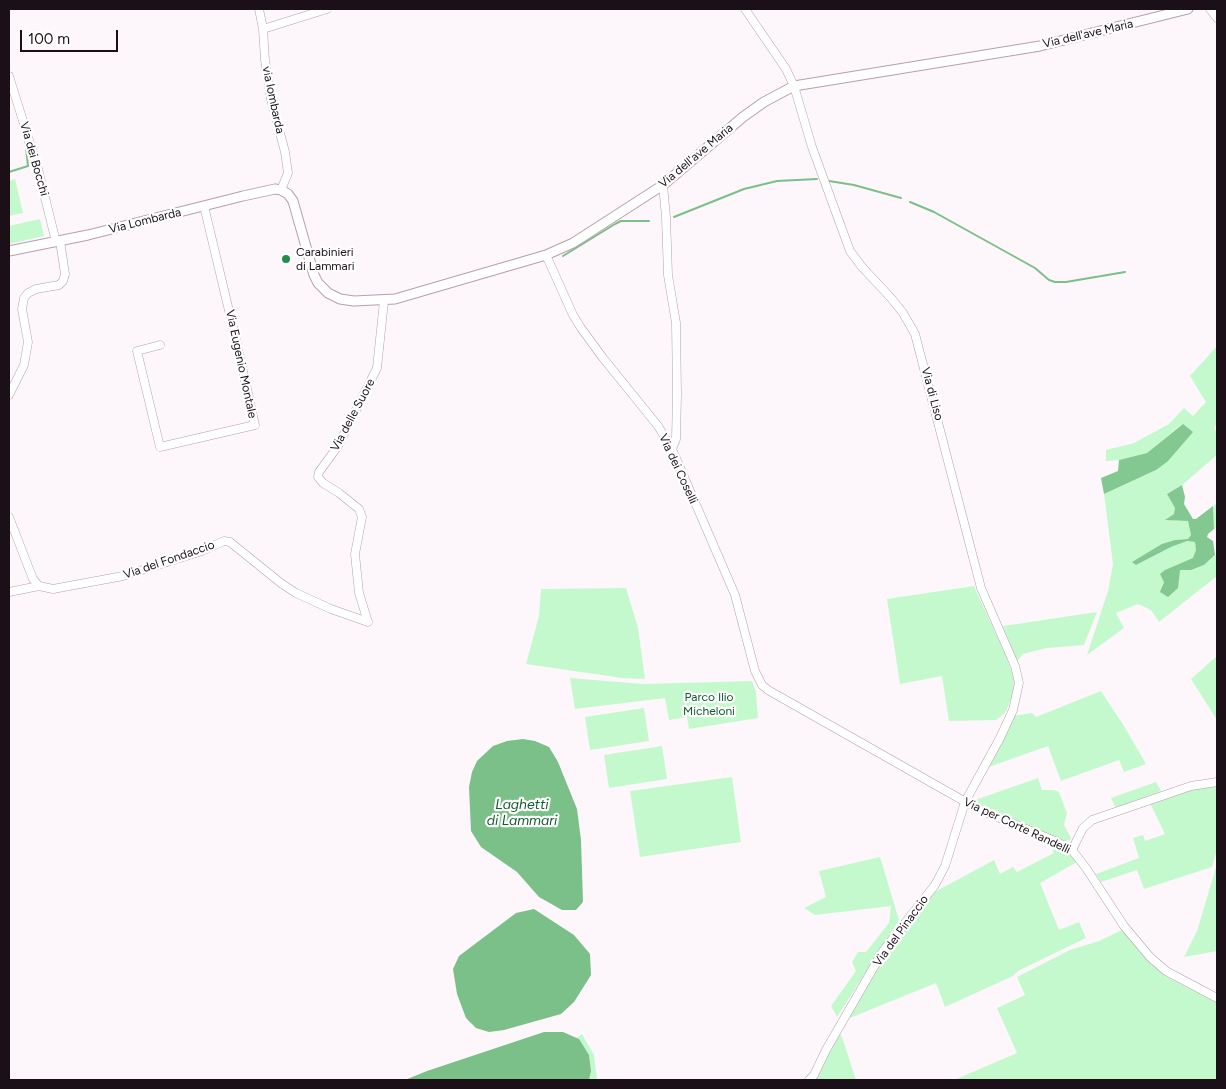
<!DOCTYPE html>
<style>
body{margin:0}
#map{position:relative;width:1226px;height:1089px;overflow:hidden;background:#fdf7fb;font-family:Figtree,sans-serif}
canvas{display:block}
.frame{position:absolute;inset:0;border:10px solid #1b1017;pointer-events:none}
.scale{position:absolute;left:20px;top:30px;width:98px;height:22px;box-sizing:border-box;border:2px solid #1b1017;border-top:0;padding-left:6px;font-size:15px;line-height:18px;white-space:nowrap;color:#1b1017;-webkit-text-stroke:4px #fff;paint-order:stroke}
</style>
<div id="map">
<canvas width="1226" height="1089"></canvas>
<div class="frame"></div>
<div class="scale">100 m</div>
</div>
<script>
const c = document.querySelector('canvas').getContext('2d');
c.lineJoin = 'round';
function paint(path, color) {
  c.fillStyle = color;
  c.fill(path, 'evenodd');
}
function toPath(rows) {
  const path = new Path2D();
  for (const r of rows) {
    path.moveTo(r[0], r[1]);
    for (let i = 2; i < r.length; i += 2) path.lineTo(r[i], r[i + 1]);
  }
  return path;
}
function strokePath(path, color, width, dash) {
  c.strokeStyle = color;
  c.lineWidth = width;
  c.lineCap = dash ? 'butt' : 'round';
  c.setLineDash(dash || []);
  c.stroke(path);
}
function write(font, color, halo, rows, align = 'center') {
  c.font = font + ' Figtree,sans-serif';
  c.lineWidth = 4.5;
  c.setLineDash([]);
  c.textBaseline = 'middle';
  c.strokeStyle = halo;
  c.fillStyle = color;
  for (const [text, x, y, turn = 0] of rows) {
    c.save();
    c.translate(x, y);
    c.rotate((+turn || 0) * Math.PI / 180);
    c.textAlign = isNaN(turn) ? turn : align;
    if (halo) c.strokeText(text, 0, 0);
    c.fillText(text, 0, 0);
    c.restore();
  }
}
paint(toPath([
 [15,179,23,213,9,216,9,181],
 [40,219,44,236,9,244,9,226],
 [1217,346,1217,424,1214,428,1217,433,1217,455,1182,485,1167,494,1175,508,1174,514,1166,520,1188,521,1191,535,1188,539,1175,540,1136,565,1171,547,1187,541,1195,542,1196,550,1194,558,1165,570,1164,582,1161,586,1179,570,1191,570,1204,565,1217,554,1217,576,1159,622,1151,610,1138,604,1116,613,1124,628,1087,655,1108,591,1113,564,1104,494,1156,470,1182,424,1147,453,1119,460,1106,461,1106,450,1134,443,1169,424,1184,408,1193,416,1206,402,1190,376],
 [1217,503,1217,526,1214,529,1213,506],
 [974,586,1004,652,1012,672,1014,680,1013,693,1007,709,1004,714,996,720,949,721,942,676,900,684,887,599],
 [626,588,638,628,645,679,622,678,526,664,539,616,541,589],
 [1097,612,1084,645,1047,648,1023,654,1017,661,1003,626],
 [1217,656,1217,720,1191,679],
 [570,678,643,684,752,681,756,692,758,718,689,729,687,717,669,720,665,698,575,709],
 [1101,691,1124,726,1146,764,1124,772,1119,760,1061,781,1048,746,986,768,1013,716,1032,713,1036,717],
 [644,708,649,741,590,750,585,717],
 [662,746,667,779,609,788,604,755],
 [732,777,741,842,640,857,630,791],
 [1038,778,1042,790,1054,790,1059,792,1067,813,1064,825,1071,838,1070,840,1065,841,980,806,975,800],
 [1156,782,1161,791,1116,808,1111,798],
 [1217,785,1217,849,1212,867,1144,889,1137,870,1101,882,1096,874,1139,858,1133,838,1143,835,1145,841,1165,834,1150,803,1193,789],
 [1055,845,1075,858,1077,862,1040,883,1059,930,1079,922,1086,938,1018,971,1013,976,945,1007,936,983,840,1022,885,949,931,894,994,860,1000,874,1013,867,1017,872,1054,853,1052,850],
 [880,857,899,920,837,1017,831,1006,856,971,852,962,858,952,866,952,889,923,891,906,815,915,804,908,826,897,819,871],
 [1217,864,1217,951,1184,957,1197,931],
 [1122,930,1165,976,1217,1003,1217,1080,954,1080,1017,1053,997,1008,1025,995,1017,977,1070,950,1099,941],
 [582,1034,594,1055,597,1080,589,1080,591,1071,589,1055,577,1038],
 [837,1034,840,1034,842,1037,856,1080,812,1080]
]), '#c4f9ce');
paint(toPath([
 [1183,424,1193,432,1168,461,1156,470,1104,494,1101,478,1118,471,1119,460,1147,453],
 [1182,485,1185,497,1184,504,1193,519,1196,519,1213,506,1214,529,1208,534,1207,537,1213,541,1215,555,1204,565,1191,570,1180,570,1178,588,1168,597,1160,592,1164,582,1160,574,1165,570,1193,558,1196,550,1195,542,1187,541,1171,547,1136,565,1132,562,1162,544,1175,540,1188,539,1191,535,1188,521,1165,520,1174,514,1175,508,1167,494]
]), '#83c791');
paint(toPath([
 [523,739,535,741,549,747,558,762,577,809,581,840,583,902,576,910,562,910,539,897,517,872,481,847,471,831,469,787,472,772,477,761,493,746,507,741],
 [534,909,574,935,590,954,591,975,574,1002,561,1014,504,1030,489,1032,476,1028,466,1018,457,994,453,969,459,956,516,913],
 [544,1032,563,1032,579,1039,589,1055,591,1071,589,1080,405,1080,427,1071]
]), '#7bbf89');
strokePath(toPath([
 [9,172,28,166,25,139],
 [829,181,854,185,901,198],
 [910,202,934,212,1035,268,1049,280,1055,282,1066,282,1125,272],
 [674,217,744,189,777,181,817,179],
 [563,256,615,224,621,221,649,221]
]), '#7bbf89', 2);
const minor = toPath([
 [259,9,263,29,265,60,271,99,285,152,288,173,281,190],
 [745,9,786,69,794,86,812,147,850,251,862,267,891,298,903,313,915,334,981,588,1015,666,1019,683,1013,710,1000,738,965,802,945,866,935,885,883,951,826,1050,814,1075,809,1080],
 [1210,9,1217,18],
 [263,29,327,9],
 [9,76,38,169,56,242],
 [663,185,666,217,668,275,676,323,677,394,676,439,672,449],
 [546,255,573,315,581,328,603,358,658,426,672,449,735,595,755,671,762,685,768,690,978,809,1057,842,1072,850,1086,868,1124,926,1150,957,1166,971,1217,998],
 [160,345,137,351,160,447,255,425,236,340,204,206],
 [9,395,24,365,28,342,22,309,24,298,28,293,36,289,59,285,63,281,65,274,60,241],
 [9,517,33,579,39,586],
 [9,592,39,586,53,589,123,576,202,551,224,541,230,542,282,584,296,593,331,609,368,622],
 [368,622,359,593,355,554,362,517,359,509,339,493,323,483,318,477,319,472,338,446,377,368,384,301],
 [1072,850,1083,828,1092,820,1191,786,1217,782]
]);
const tertiary = toPath([
 [9,251,88,235,243,196,275,189,281,190,288,194,293,201,314,275,318,283,328,293,340,299,354,301,395,299,546,255,573,243,663,185,743,117,764,102,794,86,1040,46,1188,9]
]);
strokePath(minor, '#ba9daf', 9);
strokePath(tertiary, '#ba9daf', 11);
strokePath(minor, '#fff', 8);
strokePath(tertiary, '#fff', 9);
for (const [x, y, r, color] of [
 [286,259,5,"#218f47"]
]) {
  const dot = new Path2D();
  dot.arc(x, y, r, 0, 2 * Math.PI);
  c.fillStyle = color;
  c.fill(dot);
  strokePath(dot, '#fff', 2);
}
write('12px', '#1b1017', '#fff', [
 ["Via dell'ave Maria",1088,34,-13],
 ["via lombarda",273,100,78],
 ["Via dell'ave Maria",696,156,-40],
 ["Via dei Bocchi",34,159,74],
 ["Via Lombarda",145,221,-14],
 ["Via Eugenio Montale",241,364,78],
 ["Via di Liso",932,394,75],
 ["Via delle Suore",353,415,-62],
 ["Via dei Coselli",678,469,65],
 ["Via del Fondaccio",169,560,-19],
 ["Via per Corte Randelli",1017,826,25],
 ["Via del Pinaccio",901,931,-54]
]);
write('12px', '#1b1017', '#fff', [
 ["Carabinieri",296,252],
 ["di Lammari",296,266]
], 'left');
write('12px', '#0d5a29', '#fff', [
 ["Parco Ilio",709,697],
 ["Micheloni",709,711]
]);
write('italic 14px', '#105c2b', '#fff', [
 ["Laghetti",522,805],
 ["di Lammari",522,821]
]);
</script>
